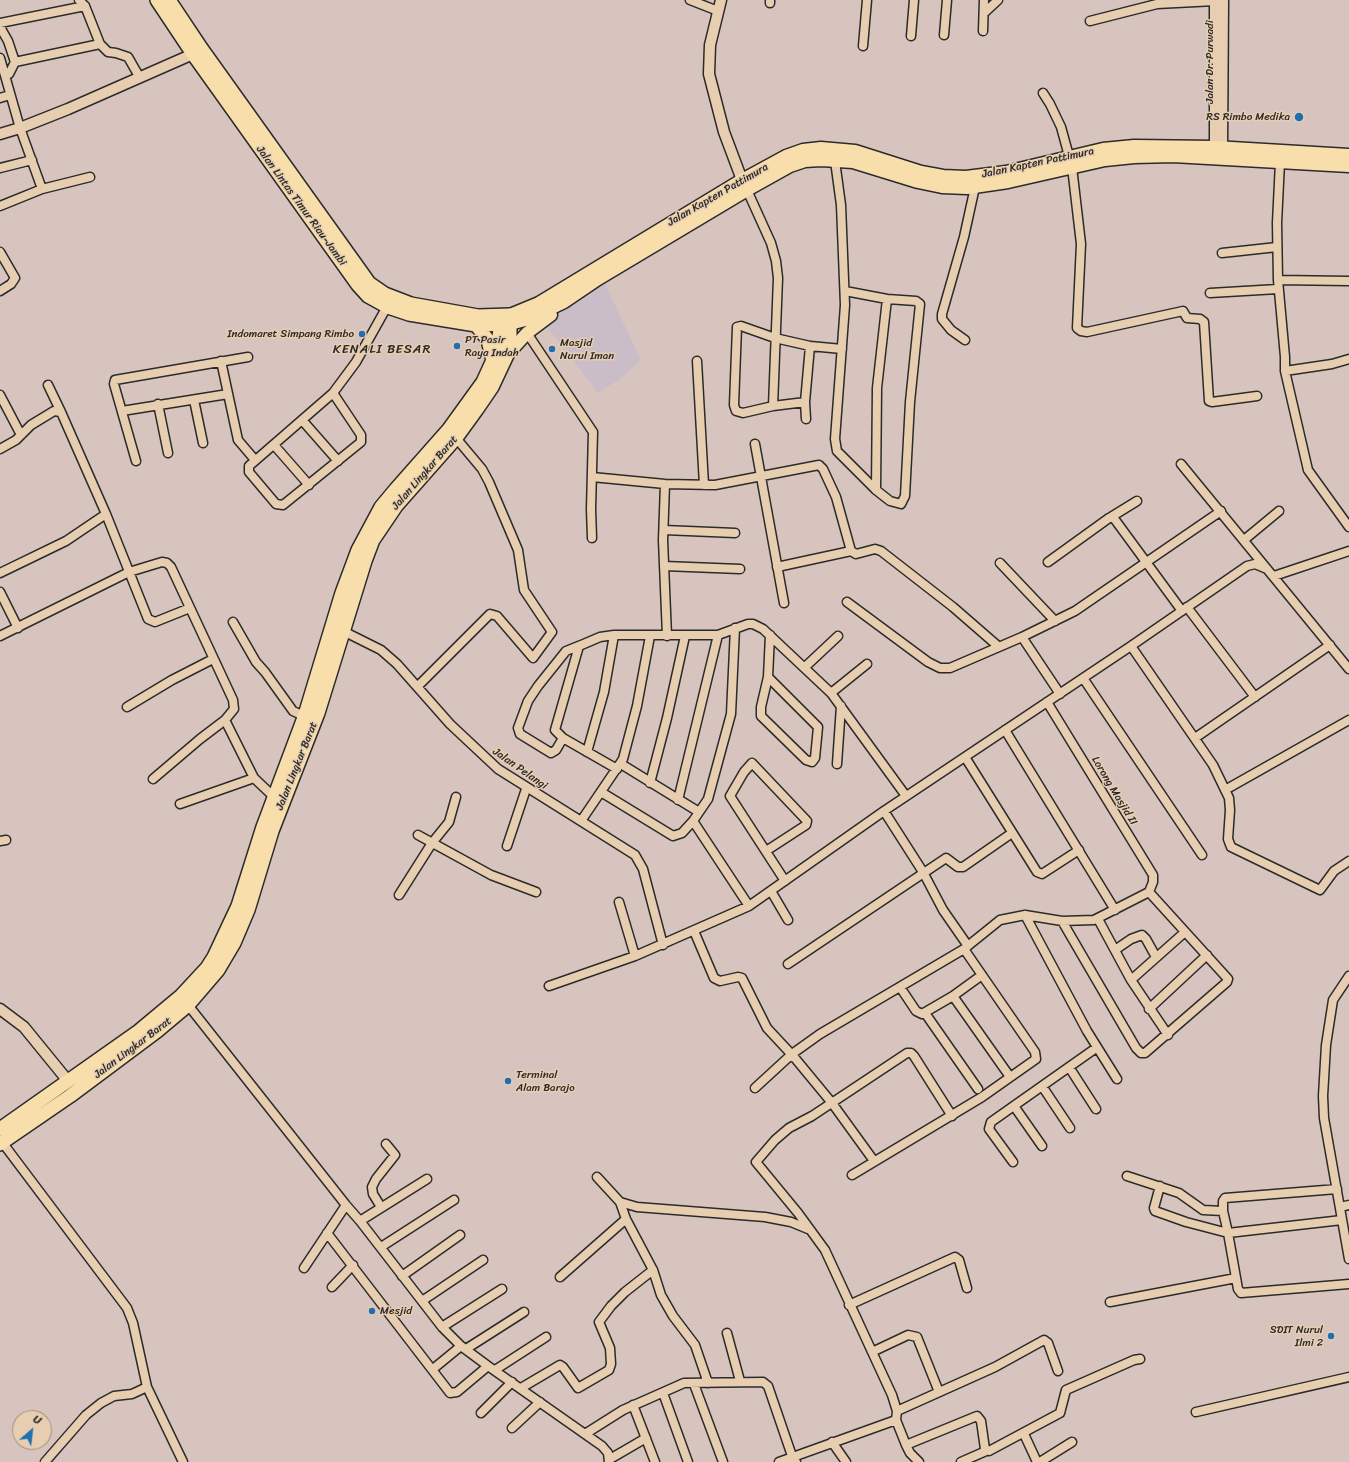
<!DOCTYPE html>
<style>
body{margin:0}
#map{position:relative;width:1349px;height:1462px;overflow:hidden;background:#d7c4be;font-family:Sriracha,sans-serif}
canvas{display:block}
.north{position:absolute;left:12px;top:1410px;width:40px;height:40px;box-sizing:border-box;background:#e8ceb0;border:1px solid #9c8d7b;border-radius:50%;rotate:28deg;font-size:11px;font-weight:700;line-height:16px;text-align:center;color:#2b2b2b}
.north::after{content:'';display:block;margin:auto;width:14px;height:18px;background:#1f6fb2;clip-path:polygon(50% 0,100% 100%,50% 72%,0 100%)}
</style>
<div id="map">
<canvas width="1349" height="1462"></canvas>
<div class="north">U</div>
</div>
<script>
const c = document.querySelector('canvas').getContext('2d');
c.lineJoin = 'round';
function paint(path, color) {
  c.fillStyle = color;
  c.fill(path, 'evenodd');
}
function toPath(rows) {
  const path = new Path2D();
  for (const r of rows) {
    path.moveTo(r[0], r[1]);
    for (let i = 2; i < r.length; i += 2) path.lineTo(r[i], r[i + 1]);
  }
  return path;
}
function strokePath(path, color, width, dash) {
  c.strokeStyle = color;
  c.lineWidth = width;
  c.lineCap = dash ? 'butt' : 'round';
  c.setLineDash(dash || []);
  c.stroke(path);
}
function write(font, color, halo, rows, align = 'center') {
  c.font = font + ' Sriracha,sans-serif';
  c.lineWidth = 3;
  c.setLineDash([]);
  c.textBaseline = 'middle';
  c.strokeStyle = halo;
  c.fillStyle = color;
  for (const [text, x, y, turn = 0] of rows) {
    c.save();
    c.translate(x, y);
    c.rotate((+turn || 0) * Math.PI / 180);
    c.textAlign = isNaN(turn) ? turn : align;
    if (halo) c.strokeText(text, 0, 0);
    c.fillText(text, 0, 0);
    c.restore();
  }
}
paint(toPath([
 [603,280,641,360,620,379,598,393,545,324]
]), '#cbbdc8');
const minor = toPath([
 [690,0,718,11],
 [770,3,770,0],
 [984,13,998,0],
 [1090,21,1157,4,1215,1],
 [0,23,85,6],
 [0,27,8,41,15,62],
 [983,31,984,0],
 [944,35,947,0],
 [911,36,914,0],
 [100,44,108,52,116,53,128,57,140,78],
 [863,46,867,0],
 [0,58,20,128,42,189],
 [15,62,100,44,85,6,79,0],
 [5,75,9,74,15,62],
 [1043,93,1050,104,1061,127,1072,167,1081,244,1077,328,1081,331,1087,332,1183,311,1187,318,1200,319,1204,322,1209,401,1212,402,1257,396],
 [0,98,10,95],
 [835,161,841,205,845,305,835,439,837,451,876,490,890,501,901,504,905,496,910,402,920,304,916,301,887,299,845,291],
 [1280,162,1277,223,1278,280,1285,357,1285,371,1308,470,1349,527],
 [0,168,32,160],
 [747,190,771,243,776,261,778,278,773,406],
 [0,206,42,189,90,177],
 [0,252,15,278,11,284,0,291],
 [1222,253,1277,247],
 [1278,280,1349,281],
 [1210,293,1278,289],
 [527,333,593,432,591,509,592,538],
 [965,340,951,330,942,319,942,314,964,237,975,187],
 [221,361,238,440,255,460],
 [697,361,704,485],
 [1285,371,1332,364,1349,359],
 [48,385,61,412],
 [333,393,361,435,361,442,283,505,276,504,249,472,249,466,333,393,356,362,389,303],
 [0,395,21,435],
 [194,400,203,443],
 [805,402,773,406,743,413,736,411,734,405,737,327,741,326,775,338,810,346,842,349],
 [158,404,168,453],
 [122,411,228,394],
 [806,419,805,402,810,346],
 [302,420,338,461],
 [755,444,784,603],
 [274,445,309,485],
 [0,449,16,440,31,425,54,411,61,412,106,514,148,619,155,622,190,608],
 [136,461,114,384,115,380,248,357],
 [1181,464,1349,669],
 [592,477,665,484,715,485,819,465,823,469,836,497,851,551,856,554,875,549,881,551,953,607,999,647],
 [665,484,663,540,667,636],
 [876,490,877,388,887,299],
 [1111,517,1137,501],
 [664,530,735,533],
 [1244,540,1279,511],
 [1048,562,1109,518,1113,517,1182,611],
 [1000,563,1055,621],
 [664,566,740,569],
 [777,567,851,551],
 [0,573,66,541,106,514],
 [1274,576,1349,551],
 [0,592,18,628],
 [847,602,928,662,940,668,950,668,1022,637,1075,611,1221,511],
 [1187,607,1255,697],
 [233,622,256,662,265,672,293,711,304,716],
 [341,630,381,650,397,664,450,724,498,769,635,855,643,869,663,945],
 [0,636,129,572,162,562,167,563,171,567,233,700,234,709,225,720,254,778,274,797],
 [1022,637,1060,694],
 [1131,646,1213,765,1229,798,1230,810,1228,839,1231,847,1320,890,1334,871,1349,861],
 [805,667,838,636],
 [768,677,818,727,815,758,812,762,806,760,761,716,761,707,768,677,770,635],
 [1083,678,1202,855],
 [418,686,490,614,497,616,533,658,552,632,524,590,518,550,489,482,482,469,456,438],
 [831,693,867,664],
 [1047,702,1153,875,1153,882,1149,892],
 [127,707,172,680,213,659],
 [1005,730,1115,910],
 [563,738,556,750,551,753,520,734,518,728,528,701,538,686,566,651,581,645],
 [1195,738,1330,645],
 [587,752,604,692,614,635],
 [965,757,1037,872,1042,874,1079,850],
 [621,764,699,812],
 [837,764,841,706],
 [617,769,563,738,555,730,579,646,600,637,614,635,718,635,748,624,753,624,763,629,831,693,906,796],
 [153,779,200,739,225,720],
 [650,783,667,718,685,636],
 [1225,790,1349,720],
 [601,792,673,836,682,833,693,821,708,799,731,714,735,628],
 [678,800,718,635],
 [180,804,254,778],
 [884,811,923,872,943,910,968,946],
 [581,821,623,759,637,706,650,636],
 [693,821,749,906],
 [418,835,491,875,536,892],
 [0,841,6,840],
 [507,846,526,789],
 [766,851,806,825,807,821,752,763,744,772,730,796,785,881],
 [771,891,788,920],
 [399,895,432,843,449,822,456,797],
 [619,902,635,956],
 [1025,915,1087,1031,1117,1079],
 [1098,919,1131,980,1168,1035],
 [1062,921,1136,1048,1141,1053,1145,1053,1227,982,1228,979,1149,892],
 [694,931,714,978,720,981,738,977,742,978,767,1028,794,1057,832,1103,874,1161],
 [1115,950,1131,939,1142,935,1146,939,1156,957],
 [788,964,946,858,958,867,963,867,1012,833],
 [1349,976,1333,1000,1326,1045,1323,1096,1324,1118,1349,1259],
 [1131,980,1185,932],
 [549,986,635,956,749,906,884,811,1131,646,1247,566,1255,564,1267,569],
 [900,987,916,1011,922,1014,953,996,982,975],
 [953,996,1008,1074],
 [188,1005,346,1205,360,1221,442,1327,461,1346,488,1366,602,1446,608,1453,609,1462],
 [1149,1009,1207,955],
 [925,1013,978,1089],
 [1069,1067,1096,1109],
 [1042,1086,1070,1128],
 [755,1088,792,1054,820,1034,964,949,1000,920,1025,915,1062,921,1094,920,1149,892],
 [1014,1106,1042,1146],
 [2,1142,127,1308,133,1323,147,1387,183,1462],
 [1013,1162,989,1129,991,1122,1096,1048],
 [852,1175,982,1097,1036,1059,1035,1052,964,949],
 [1127,1176,1179,1193,1203,1210,1223,1211],
 [597,1177,620,1202,626,1219,653,1270,661,1295,673,1316,695,1345,708,1383],
 [1160,1186,1154,1208,1155,1211,1186,1222,1228,1233,1238,1289,1241,1293,1349,1284],
 [1337,1189,1225,1198,1223,1201,1223,1211,1228,1233,1342,1220],
 [620,1202,637,1207,765,1217,791,1222,808,1229],
 [381,1207,373,1194,372,1187,376,1179,395,1155,386,1144],
 [1340,1207,1349,1205],
 [360,1221,427,1179],
 [327,1233,450,1393,457,1392,488,1366],
 [381,1247,454,1200],
 [304,1268,346,1205],
 [402,1276,460,1235],
 [560,1277,626,1219],
 [332,1287,353,1265],
 [422,1301,483,1260],
 [1110,1302,1236,1278],
 [849,1305,955,1257,959,1260,967,1288],
 [442,1327,502,1289],
 [727,1333,740,1381],
 [466,1349,524,1312],
 [872,1352,908,1335,917,1337,939,1392],
 [433,1369,461,1346],
 [495,1370,546,1337],
 [694,1384,723,1462],
 [521,1388,560,1365,563,1367,578,1388,609,1370,611,1364,610,1348,599,1322,611,1306,625,1292,653,1270],
 [663,1393,688,1462],
 [633,1405,655,1462],
 [897,1411,995,1367,1044,1340,1048,1343,1058,1371],
 [1196,1412,1349,1377],
 [481,1413,512,1382],
 [512,1428,540,1402],
 [585,1434,623,1410,684,1383,763,1382,768,1386,792,1456,796,1462],
 [1024,1434,1037,1462],
 [832,1442,846,1462],
 [906,1445,977,1416,981,1421,985,1449,989,1451,1060,1413,1066,1390,1134,1360,1140,1359],
 [610,1459,646,1438],
 [45,1462,86,1415,101,1403,114,1396,132,1394,147,1387],
 [779,1462,896,1420],
 [919,1462,910,1453,906,1445,896,1420,897,1411,892,1395,825,1250,798,1213,756,1162,775,1140,789,1128,812,1116,907,1053,911,1053,914,1056,952,1116],
 [961,1462,986,1451],
 [1040,1462,1072,1442]
]);
const tertiary = toPath([
 [721,0,710,45,709,74,724,132,742,180],
 [0,134,20,128,68,109,193,54],
 [1215,147,1215,0],
 [1222,148,1223,0],
 [0,1009,24,1027,68,1081]
]);
const primary = toPath([
 [510,315,539,303,742,180,786,156,803,150,821,148,855,151,921,172,943,176,966,177,1006,172,1103,149,1134,146,1215,147,1349,155],
 [510,324,529,319,564,302,598,279,747,190,790,166,805,161,821,160,853,162,918,182,942,187,967,188,1008,182,1105,160,1134,157,1173,156,1349,166],
 [507,355,527,333,551,315]
]);
const trunk = toPath([
 [157,0,193,54,358,285,368,296,388,307,409,314,476,325,509,324],
 [476,325,488,340,493,361],
 [0,1129,139,1031,181,996,207,968,214,957,238,906,263,827,305,715,342,593,358,550,381,507,396,489,449,429,483,382,498,349,501,316],
 [0,1144,70,1096,157,1031,188,1005,218,970,234,943,248,910,272,831,318,713,365,561,373,540,396,506,456,438,477,409,492,387,507,355,510,345,510,315,478,316,411,304,385,294,369,283,201,48,169,0]
]);
strokePath(minor, '#2b2b2b', 11);
strokePath(tertiary, '#2b2b2b', 13);
strokePath(primary, '#2b2b2b', 15);
strokePath(trunk, '#2b2b2b', 16);
strokePath(minor, '#e8ceb0', 8);
strokePath(tertiary, '#e8ceb0', 10);
strokePath(primary, '#f8deab', 12);
strokePath(trunk, '#f8deab', 13);
for (const [x, y, r, color] of [
 [1299,117,5,"#1f6fb2"],
 [362,334,4,"#1f6fb2"],
 [457,346,4,"#1f6fb2"],
 [552,349,4,"#1f6fb2"],
 [508,1081,4,"#1f6fb2"],
 [372,1311,4,"#1f6fb2"],
 [1331,1336,4,"#1f6fb2"]
]) {
  const dot = new Path2D();
  dot.arc(x, y, r, 0, 2 * Math.PI);
  c.fillStyle = color;
  c.fill(dot);
  strokePath(dot, '#e8ceb0', 1.5);
}
write('11px', '#2b2b2b', '#e8ceb0', [
 ["Jalan Dr. Purwadi",1210,62,-90],
 ["Jalan Kapten Pattimura",1038,163,-12],
 ["Jalan Kapten Pattimura",718,195,-30],
 ["Jalan Lintas Timur Riau-Jambi",301,206,54],
 ["Jalan Lingkar Barat",425,473,-49],
 ["Jalan Lingkar Barat",297,766,-68],
 ["Jalan Pelangi",520,769,35],
 ["Lorong Masjid II",1114,791,59],
 ["Jalan Lingkar Barat",133,1048,-37]
]);
write('11px', '#2b2b2b', '#e8ceb0', [
 ["RS Rimbo Medika",1290,117,"right"],
 ["Indomaret Simpang Rimbo",354,334,"right"],
 ["PT Pasir",465,340],
 ["Raya Indah",465,353],
 ["Masjid",560,343],
 ["Nurul Iman",560,356],
 ["Terminal",516,1075],
 ["Alam Barajo",516,1088],
 ["Mesjid",380,1311],
 ["SDIT Nurul",1323,1330,"right"],
 ["Ilmi 2",1323,1343,"right"]
], 'left');
c.letterSpacing = '1px';
write('13px', '#2b2b2b', '#e8ceb0', [
 ["KENALI BESAR",382,350]
]);
c.letterSpacing = '0px';
</script>
